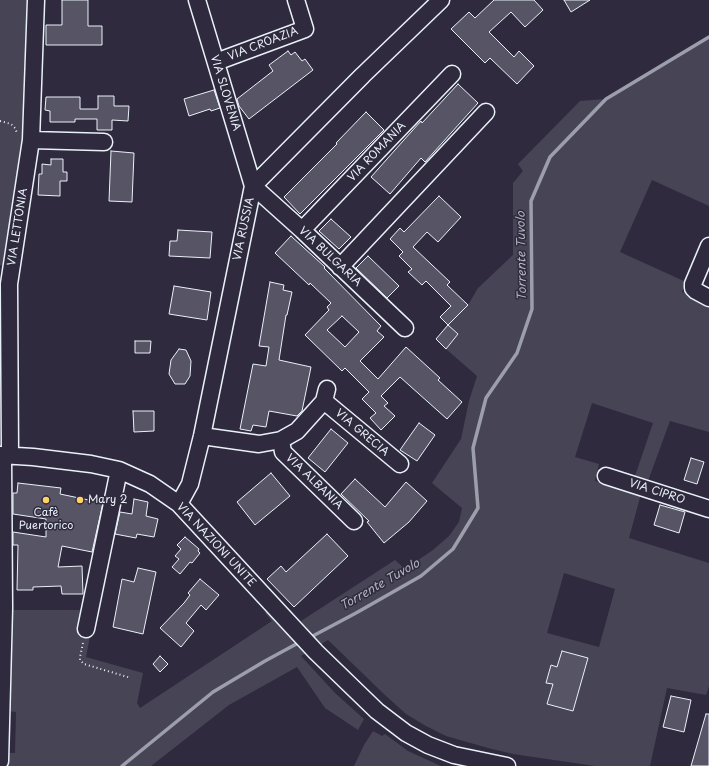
<!DOCTYPE html>
<meta charset="utf-8">
<style>
body{margin:0}
canvas{display:block;background:#2f2a3d}
</style>
<canvas width="709" height="766"></canvas>
<script>
const c = document.querySelector('canvas').getContext('2d');
c.lineJoin = 'round';
function paint(path, color) {
  c.fillStyle = color;
  c.fill(path, 'evenodd');
}
function toPath(rows) {
  const path = new Path2D();
  for (const r of rows) {
    path.moveTo(r[0], r[1]);
    for (let i = 2; i < r.length; i += 2) path.lineTo(r[i], r[i + 1]);
  }
  return path;
}
function strokePath(path, color, width, dash) {
  c.strokeStyle = color;
  c.lineWidth = width;
  c.lineCap = dash ? 'butt' : 'round';
  c.setLineDash(dash || []);
  c.stroke(path);
}
function write(font, color, halo, rows, align = 'center') {
  c.font = font + ' "Playpen Sans",sans-serif';
  c.lineWidth = 3;
  c.setLineDash([]);
  c.textBaseline = 'middle';
  c.strokeStyle = halo;
  c.fillStyle = color;
  for (const [text, x, y, turn = 0] of rows) {
    c.save();
    c.translate(x, y);
    c.rotate((+turn || 0) * Math.PI / 180);
    c.textAlign = isNaN(turn) ? turn : align;
    if (halo) c.strokeText(text, 0, 0);
    c.fillText(text, 0, 0);
    c.restore();
  }
}
paint(toPath([
 [0,0,29,0,22,174,10,224,8,251,5,267,0,265],
 [709,37,709,206,652,180,620,252,686,282,682,292,709,304,709,432,670,421,648,481,635,476,653,423,592,403,575,457,599,464,595,481,641,494,629,538,709,563,709,686,706,695,667,688,650,766,595,766,513,754,488,748,446,736,426,726,406,714,385,695,328,640,301,656,335,693,364,719,358,730,325,708,297,667,229,705,151,766,5,766,5,753,15,753,16,712,7,711,10,610,85,610,91,631,86,657,143,673,137,703,140,708,272,621,265,613,269,609,290,634,304,626,301,621,395,560,405,569,433,550,449,536,459,522,462,508,432,483,461,439,469,401,477,376,446,349,458,334,448,325,468,305,478,288,513,255,513,183,523,171,518,164,580,101,606,99],
 [564,573,615,589,599,647,547,633],
 [373,731,382,736,385,734,408,751,441,766,354,766,364,745]
]), '#464455');
strokePath(toPath([
 [309,638,356,613,421,576,453,549,478,508,473,448,486,398,517,353,532,309,531,201,550,157,606,99,709,37],
 [122,766,213,692,265,661,300,642]
]), '#9c9fab', 3.5);
const building = toPath([
 [62,0,88,0,88,26,102,26,102,45,46,45,46,25,62,25,62,0],
 [494,0,534,0,543,10,525,27,511,12,489,32,514,57,519,51,534,66,517,84,490,58,485,63,451,29,469,12,475,18,494,0],
 [564,0,590,0,571,12,564,0],
 [288,51,291,55,295,52,302,61,305,59,313,70,249,119,239,106,237,99,273,71,269,65,288,51],
 [458,84,478,103,425,162,421,158,390,194,371,177,403,141,421,121,422,123,458,84],
 [214,90,220,108,211,111,210,109,189,116,184,99,214,90],
 [98,96,114,96,114,106,129,106,128,121,112,120,112,130,97,130,97,119,75,119,75,122,50,122,50,111,45,110,46,97,80,97,80,109,98,109,98,96],
 [366,112,384,130,300,214,284,197,337,144,336,143,366,112],
 [111,151,134,153,132,202,109,201,111,151],
 [51,159,63,159,63,172,67,172,67,181,60,181,60,196,38,195,39,174,42,174,42,164,51,165,51,159],
 [439,196,461,217,438,242,427,232,413,247,450,282,447,285,468,305,448,325,440,317,451,306,426,281,422,285,408,272,412,269,399,256,403,252,390,239,400,228,404,232,439,196],
 [331,219,351,237,339,249,319,231,331,219],
 [178,230,212,232,210,258,169,256,170,241,177,241,178,230],
 [291,236,325,267,324,268,381,326,377,331,384,337,360,361,378,379,406,347,440,378,438,380,462,402,447,419,400,377,381,396,388,403,384,406,395,416,381,430,370,418,376,413,362,399,369,392,345,368,342,371,305,335,329,310,327,307,331,303,310,283,309,285,275,253,291,236],
 [342,316,359,332,345,347,327,330,342,316],
 [368,256,399,286,387,298,356,268,368,256],
 [270,282,284,285,283,290,292,292,287,315,286,315,279,360,311,367,302,411,297,416,269,411,266,427,253,425,251,431,240,429,253,364,266,366,269,347,259,346,270,282],
 [174,286,211,292,207,320,169,314,174,286],
 [448,325,458,334,446,349,436,339,448,325],
 [135,341,151,341,150,353,135,353,135,341],
 [179,349,186,350,191,361,190,376,185,384,175,384,169,374,171,360,179,349],
 [133,411,154,411,154,431,134,432,133,411],
 [419,423,435,435,417,461,400,450,419,423],
 [331,429,348,443,325,472,308,458,331,429],
 [691,458,704,462,697,484,684,480,691,458],
 [271,473,290,496,255,525,237,502,271,473],
 [355,479,385,507,406,482,427,501,409,522,384,543,367,522,369,521,341,494,355,479],
 [18,483,61,488,60,494,103,503,92,552,62,546,58,567,82,566,83,594,62,594,61,586,33,587,33,590,17,590,18,545,13,545,13,532,46,537,46,519,13,514,13,493,17,493,18,483],
 [134,499,148,502,146,516,158,519,154,537,137,534,136,538,115,534,120,512,132,514,134,499],
 [660,505,685,512,679,533,654,525,660,505],
 [327,534,348,556,294,607,267,579,281,566,286,572,327,534],
 [185,537,199,549,198,551,200,553,192,563,190,562,180,574,172,567,179,559,175,556,181,549,177,545,185,537],
 [138,568,156,572,143,634,113,627,122,579,134,582,138,568],
 [200,579,219,595,206,610,201,605,186,623,194,631,181,647,160,628,184,603,190,595,188,593,200,579],
 [562,651,588,658,573,711,547,704,553,684,546,683,551,665,557,667,562,651],
 [160,656,168,664,160,672,153,664,160,656],
 [671,696,691,700,684,732,663,727,671,696],
 [706,714,709,714,709,766,691,766,706,714]
]);
paint(building, '#575565');
strokePath(building, '#e8f1f8', 1);
const minor = toPath([
 [197,0,253,186,302,230,405,328],
 [216,62,305,29,296,0],
 [31,140,104,142],
 [302,230,452,74],
 [709,246,693,284,693,288,696,291,709,298],
 [340,267,486,112],
 [324,401,400,464],
 [202,436,259,444,281,440,297,431,324,401,327,389],
 [281,440,283,452,354,521],
 [0,455,33,457,91,464,119,470,150,484,179,504,316,652,377,711,406,733,428,745,454,755,507,766],
 [10,455,9,284,31,140,36,0],
 [606,476,709,509],
 [179,504,190,484,202,436,253,186,363,75,441,0],
 [86,629,119,470],
 [0,761,4,608,3,455]
]);
strokePath(minor, '#e8f1f8', 19);
strokePath(toPath([
 [0,121,11,124,15,128,17,133],
 [83,643,80,657,80,660,84,664,131,678]
]), '#e8f1f8', 2, [1, 3]);
strokePath(minor, '#2f2a3d', 16);
for (const [x, y, r, color] of [
 [46,500,4,"#ffd166"],
 [80,500,4,"#ffd166"]
]) {
  const dot = new Path2D();
  dot.arc(x, y, r, 0, 2 * Math.PI);
  c.fillStyle = color;
  c.fill(dot);
  strokePath(dot, '#2f2a3d', 1.5);
}
write('11px', '#e8f1f8', '#2f2a3d', [
 ["VIA CROAZIA",263,44,-21],
 ["VIA SLOVENIA",225,93,73],
 ["VIA ROMANIA",377,152,-46],
 ["VIA LETTONIA",18,227,-81],
 ["VIA RUSSIA",244,229,-78],
 ["VIA BULGARIA",330,257,43],
 ["VIA GRECIA",362,433,40],
 ["VIA ALBANIA",314,482,44],
 ["VIA CIPRO",657,492,18],
 ["VIA NAZIONI UNITE",216,545,47]
]);
write('11px', '#e8f1f8', '#2f2a3d', [
 ["Mary 2",88,500],
 ["Cafè",46,513,"center"],
 ["Puertorico",46,526,"center"]
], 'left');
write('italic 12px', '#afb4be', '#2f2a3d', [
 ["Torrente Tuvolo",522,256,-91],
 ["Torrente Tuvolo",380,585,-30]
]);
</script>
